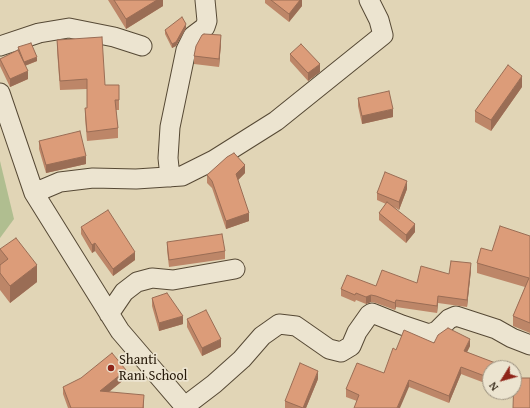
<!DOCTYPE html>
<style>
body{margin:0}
#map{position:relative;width:530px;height:408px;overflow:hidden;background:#e1d5b6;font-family:"Gentium Book Plus",serif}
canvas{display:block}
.north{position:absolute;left:482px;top:360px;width:40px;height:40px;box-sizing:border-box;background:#ece4d0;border:1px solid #9d9381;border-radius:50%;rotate:233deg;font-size:11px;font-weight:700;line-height:16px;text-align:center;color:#271a0a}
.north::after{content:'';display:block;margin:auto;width:14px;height:18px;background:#8f2418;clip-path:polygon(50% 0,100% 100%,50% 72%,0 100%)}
</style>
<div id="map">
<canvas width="530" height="408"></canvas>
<div class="north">N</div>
</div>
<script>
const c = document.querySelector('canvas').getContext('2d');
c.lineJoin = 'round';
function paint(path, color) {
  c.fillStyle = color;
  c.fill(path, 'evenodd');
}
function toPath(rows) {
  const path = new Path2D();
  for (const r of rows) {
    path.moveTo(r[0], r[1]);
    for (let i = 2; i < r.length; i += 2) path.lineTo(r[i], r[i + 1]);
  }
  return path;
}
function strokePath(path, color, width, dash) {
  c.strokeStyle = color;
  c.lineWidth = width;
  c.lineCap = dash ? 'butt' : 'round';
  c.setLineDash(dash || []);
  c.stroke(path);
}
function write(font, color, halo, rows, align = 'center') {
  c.font = font + ' "Gentium Book Plus",serif';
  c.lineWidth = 3.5;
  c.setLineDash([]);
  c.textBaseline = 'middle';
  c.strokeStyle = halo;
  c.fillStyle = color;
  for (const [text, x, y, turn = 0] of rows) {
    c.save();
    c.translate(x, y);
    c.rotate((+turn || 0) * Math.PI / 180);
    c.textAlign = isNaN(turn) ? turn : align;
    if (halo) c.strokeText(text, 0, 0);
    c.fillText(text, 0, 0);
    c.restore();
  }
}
paint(toPath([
 [0,161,14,219,0,238]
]), '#b0be90');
const minor = toPath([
 [0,46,39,33,69,28,114,37,142,46],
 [0,93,34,193,120,331,186,408],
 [170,177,168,158,170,127,186,50,193,36,205,27,207,21,205,0],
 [34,193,60,182,93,178,136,179,182,176,214,160,276,121,383,35,379,20,369,0],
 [109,314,124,292,137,282,152,278,173,280,235,269],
 [185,406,214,384,242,359,262,336,279,324,296,326,329,349,341,352,351,346,357,332,369,315,372,313,402,325,429,334,437,331,449,319,456,316,496,329,512,338,530,345]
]);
strokePath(minor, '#564935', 21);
strokePath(minor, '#ece4d0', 19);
paint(toPath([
 [108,0,163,0,163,6,126,29],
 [265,0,302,0,302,6,289,22,265,3],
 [186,28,176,46,172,48,165,34,165,30],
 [57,40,105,85,119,85,119,110,116,110,118,128,118,138,87,141,85,118,85,108,87,108,87,89,60,90,57,50],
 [221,43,219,67,194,64,194,56],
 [18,47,37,61,25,66,28,79,10,87,0,66,0,59,18,51],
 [290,54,320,72,308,81,290,61],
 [522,87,491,131,475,122,475,111],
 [358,98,393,117,362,124,358,106],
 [39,141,86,164,46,173,39,149],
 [245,173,238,180,249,221,226,229,212,188,207,183,207,175],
 [407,189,399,210,394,207,415,232,406,243,379,220,379,213,386,204,377,200,377,193],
 [81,227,135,260,113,276,95,251,92,253,81,234],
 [530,236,530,333,513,326,513,316,525,287,477,273,477,263,492,251],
 [167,242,225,251,225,259,169,267,167,250],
 [0,249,37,282,10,303,0,290],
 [471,270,467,307,438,303,437,313,396,307,395,310,376,303,371,302,366,304,356,300,355,302,341,296,341,289,376,286,417,283,449,274],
 [152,298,183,324,159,331,152,306],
 [187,319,221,347,202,356,187,327],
 [434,343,470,346,467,352,506,368,490,368,490,385,461,374,449,403,409,387,357,401,346,397,346,389,384,373,396,350],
 [126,378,109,392,144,402,144,408,68,408,63,394,63,387],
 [318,379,306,408,285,408,285,401]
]), '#bd8668');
paint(toPath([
 [157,0,163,0,163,6,126,29,126,19],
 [300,0,302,0,302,6,289,22,289,14],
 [186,24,186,28,176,46,172,48,172,44],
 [221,35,221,43,219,67,219,59],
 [37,57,37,61,24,66,24,62],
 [320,64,320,72,308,81,308,73],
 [28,71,28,79,10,87,10,79],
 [522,76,522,87,491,131,491,120],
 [393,109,393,117,362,124,362,116],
 [86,156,86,164,46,173,46,165],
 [245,165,245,173,236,182,236,174],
 [407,181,407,189,399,210,399,202],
 [249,213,249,221,226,229,226,221],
 [415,224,415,232,406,243,406,235],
 [95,243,95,251,92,253,92,245],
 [135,252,135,260,113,276,113,269],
 [471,263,471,270,467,307,467,300],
 [37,265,37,282,10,303,10,286],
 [371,295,371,302,366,304,366,297],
 [438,296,438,303,437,313,437,306],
 [396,300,396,307,395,310,395,303],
 [183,316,183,324,159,331,159,323],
 [221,339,221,347,202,356,202,348],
 [470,339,470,346,464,358,464,351],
 [461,367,461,374,449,403,449,396],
 [126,370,126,378,100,399,100,391],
 [318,371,318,379,306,408,303,408],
 [409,380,409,387,400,408,397,408]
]), '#9a6d55');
const building = toPath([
 [114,0,157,0,126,19,114,0],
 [271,0,300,0,289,14,271,0],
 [182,17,186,24,176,42,172,44,165,30,182,17],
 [204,34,221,35,219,59,194,56,196,46,202,35,204,34],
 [102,37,105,85,119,85,119,100,115,100,118,128,87,132,85,108,87,108,87,79,60,81,57,40,102,37],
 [31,43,37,57,24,62,18,47,31,43],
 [301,44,320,64,308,73,290,54,301,44],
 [18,50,28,71,10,79,0,59,18,50],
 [508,65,522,76,491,120,475,111,508,65],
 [389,91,393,109,362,116,358,98,389,91],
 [80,131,86,156,46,165,39,141,80,131],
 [234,153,245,165,236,174,249,213,226,221,212,181,207,175,227,157,234,153],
 [385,172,407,181,399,202,377,193,385,172],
 [387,202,415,224,406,235,379,213,387,202],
 [108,210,135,252,113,269,95,243,92,245,81,227,108,210],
 [500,226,530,236,530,323,513,316,529,278,477,263,481,248,492,251,500,226],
 [222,234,225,251,169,260,167,242,222,234],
 [16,238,37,265,10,286,0,273,0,265,8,259,0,249,16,238],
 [451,261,471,263,467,300,438,296,437,306,396,300,395,303,376,296,371,295,366,297,356,293,355,295,341,289,347,275,376,286,382,270,417,283,421,266,449,274,451,261],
 [167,293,183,316,159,323,152,298,167,293],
 [206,310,221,339,202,348,187,319,206,310],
 [448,328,470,339,464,351,506,367,505,368,490,368,490,378,461,367,449,396,409,380,397,408,354,408,359,395,346,389,357,363,384,373,393,348,396,350,404,330,434,343,438,335,448,328],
 [112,353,126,370,100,391,144,395,143,408,71,408,63,387,81,378,112,353],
 [300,363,318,371,303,408,285,401,300,363],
 [514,378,530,378,530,408,513,408,514,378]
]);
paint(building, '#dc9c79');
strokePath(building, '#9a6d55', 1);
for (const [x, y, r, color] of [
 [111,368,4,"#8f2418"]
]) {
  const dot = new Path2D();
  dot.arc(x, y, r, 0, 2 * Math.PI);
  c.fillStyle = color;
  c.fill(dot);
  strokePath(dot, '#ece4d0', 1.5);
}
write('14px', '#271a0a', '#ece4d0', [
 ["Shanti",119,360],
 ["Rani School",119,376]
], 'left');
</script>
